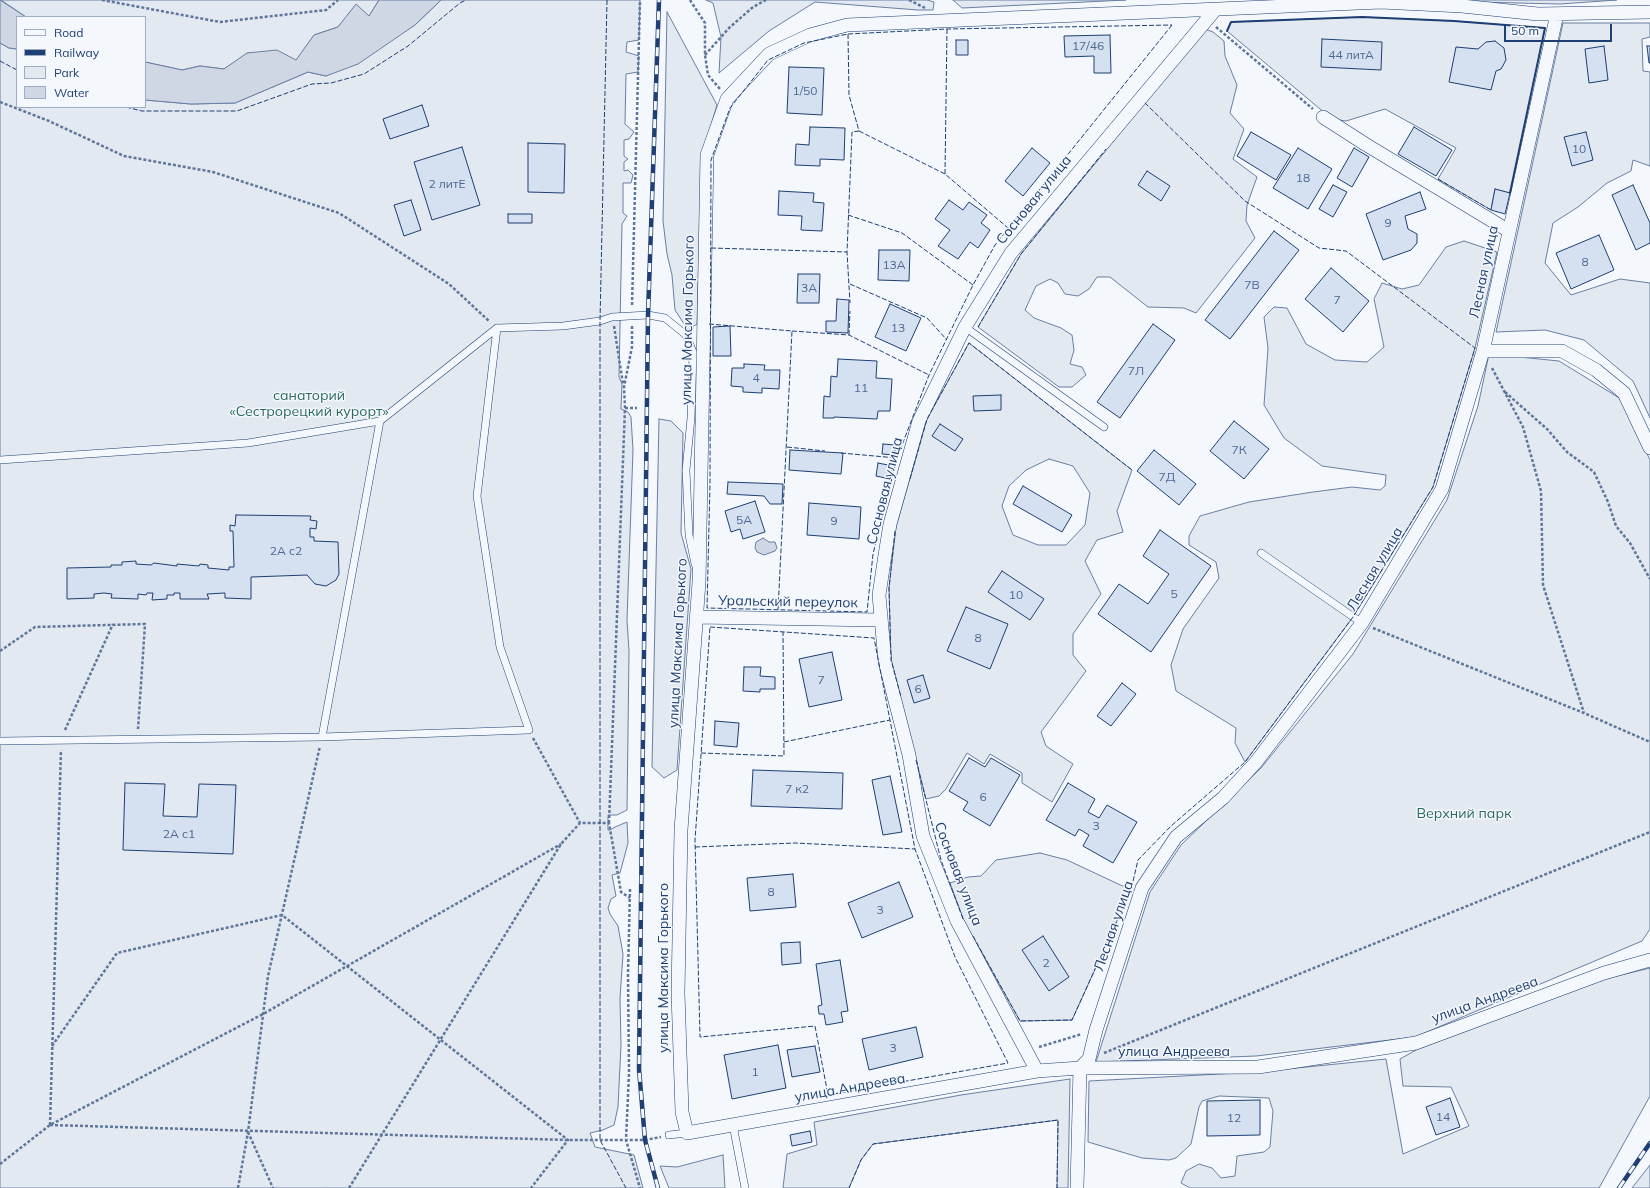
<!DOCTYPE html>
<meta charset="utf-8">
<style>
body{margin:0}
#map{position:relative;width:1650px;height:1188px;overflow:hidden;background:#f4f7fb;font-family:Mulish,sans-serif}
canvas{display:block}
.legend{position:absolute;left:16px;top:16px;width:130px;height:92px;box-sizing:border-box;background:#f4f7fb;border:1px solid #9eadc5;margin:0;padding:5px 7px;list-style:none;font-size:12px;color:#1d3f73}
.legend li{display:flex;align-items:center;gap:8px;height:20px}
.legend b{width:20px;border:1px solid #9eadc5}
.scale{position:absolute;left:1504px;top:24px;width:108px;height:18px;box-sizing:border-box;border:2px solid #1d3f73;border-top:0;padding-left:5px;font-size:12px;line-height:14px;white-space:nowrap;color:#1d3f73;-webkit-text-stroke:3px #f4f7fb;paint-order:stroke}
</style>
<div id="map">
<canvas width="1650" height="1188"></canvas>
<ul class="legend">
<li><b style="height:5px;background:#f4f7fb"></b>Road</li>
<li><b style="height:5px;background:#1d3f73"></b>Railway</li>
<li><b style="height:11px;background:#e3e9f0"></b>Park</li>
<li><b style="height:11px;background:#cfd7e4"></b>Water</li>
</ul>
<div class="scale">50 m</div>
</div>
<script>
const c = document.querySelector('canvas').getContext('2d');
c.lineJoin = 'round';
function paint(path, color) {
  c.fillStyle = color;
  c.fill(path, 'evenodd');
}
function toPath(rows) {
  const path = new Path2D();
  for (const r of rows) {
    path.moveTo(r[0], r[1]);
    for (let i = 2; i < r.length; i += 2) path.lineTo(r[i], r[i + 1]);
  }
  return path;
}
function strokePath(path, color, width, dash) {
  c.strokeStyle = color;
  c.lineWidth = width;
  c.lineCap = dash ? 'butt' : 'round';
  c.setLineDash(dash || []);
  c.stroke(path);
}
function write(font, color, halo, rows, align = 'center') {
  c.font = font + ' Mulish,sans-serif';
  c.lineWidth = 3;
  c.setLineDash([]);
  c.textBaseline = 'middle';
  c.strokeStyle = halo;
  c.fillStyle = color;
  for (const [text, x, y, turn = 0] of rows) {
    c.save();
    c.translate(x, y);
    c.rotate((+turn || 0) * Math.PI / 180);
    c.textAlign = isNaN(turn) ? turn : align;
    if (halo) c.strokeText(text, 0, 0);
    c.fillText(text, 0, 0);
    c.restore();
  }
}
const green = toPath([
 [1,0,379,0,369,16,356,5,338,27,314,35,296,61,248,53,224,69,200,66,182,70,145,62,145,17,26,17,1,0],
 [441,0,640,0,639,40,627,42,626,52,639,56,638,72,626,74,625,124,634,132,629,139,624,140,624,156,628,159,624,162,624,171,628,170,633,175,631,183,623,183,623,213,627,216,622,224,619,377,622,384,621,409,628,412,631,417,633,450,627,620,629,651,627,810,617,815,608,815,608,830,610,830,615,827,627,822,628,843,620,873,612,875,616,896,611,899,608,908,610,914,618,926,623,954,620,998,621,1045,618,1107,614,1125,603,1130,590,1133,595,1147,634,1155,643,1188,0,1188,0,43,9,48,17,49,17,107,145,107,145,100,191,104,235,103,308,72,326,76,415,25,441,0],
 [706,0,927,0,934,2,933,10,918,10,815,2,769,31,719,73,721,37,713,3,706,0],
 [953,0,1126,0,962,8,953,0],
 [1464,0,1617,0,1560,4,1476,2,1464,0],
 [667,12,717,105,702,155,697,324,688,330,675,310,672,275,667,254,663,221,667,12],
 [1362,17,1454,21,1545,28,1510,193,1495,189,1491,210,1438,179,1456,148,1385,109,1346,121,1332,119,1227,31,1231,22,1362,17],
 [1563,23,1650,23,1650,37,1642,39,1643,71,1650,72,1650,166,1633,160,1631,171,1607,183,1578,207,1553,223,1545,263,1571,295,1620,279,1650,283,1650,418,1633,381,1584,340,1545,330,1496,332,1563,23],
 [1205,29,1213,32,1224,41,1225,56,1237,85,1230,113,1244,129,1233,159,1257,177,1247,205,1246,221,1255,238,1196,313,1184,308,1148,307,1110,277,1097,277,1089,289,1078,296,1065,294,1058,283,1050,279,1036,286,1025,310,1034,318,1061,328,1072,335,1074,350,1070,364,1082,367,1086,375,1072,387,1059,387,978,327,1021,254,1205,29],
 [1464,241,1497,252,1475,348,1433,487,1353,617,1245,762,1235,743,1236,728,1176,691,1171,665,1183,629,1219,578,1216,562,1189,545,1189,536,1200,516,1249,502,1313,492,1352,487,1380,490,1385,486,1386,475,1322,466,1284,438,1264,405,1268,348,1264,317,1274,307,1287,308,1306,344,1335,360,1367,362,1384,347,1374,299,1382,283,1402,289,1419,285,1446,247,1464,241],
 [969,343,1132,470,1117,511,1123,532,1097,540,1085,561,1101,594,1073,634,1073,655,1086,671,1041,732,1046,746,1073,764,1052,802,1022,783,1022,773,990,754,984,764,967,753,946,789,939,796,926,799,891,660,889,588,896,527,927,419,969,343],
 [1049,459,1073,466,1090,493,1085,525,1066,545,1038,545,1013,535,1002,506,1009,486,1026,470,1049,459],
 [1489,354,1559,361,1621,399,1650,460,1650,929,1642,941,1415,1037,1256,1056,1096,1062,1150,892,1181,845,1261,768,1353,654,1447,500,1478,406,1489,354],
 [659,419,671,421,683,433,681,533,691,569,677,770,664,778,652,767,659,419],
 [1040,853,1067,860,1131,890,1072,1020,1020,1021,964,921,950,883,968,877,981,876,996,860,1040,853],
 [1650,968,1650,1096,1599,1188,1190,1188,1181,1183,1186,1171,1199,1164,1212,1168,1221,1178,1235,1176,1237,1156,1264,1152,1270,1147,1273,1111,1269,1098,1219,1096,1202,1101,1199,1107,1191,1144,1176,1158,1169,1160,1142,1158,1088,1142,1089,1081,1257,1072,1386,1059,1403,1154,1469,1126,1451,1087,1403,1086,1400,1059,1418,1049,1605,979,1650,968],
 [1070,1079,1068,1188,1057,1188,1058,1120,873,1144,861,1160,849,1188,783,1188,787,1154,817,1145,814,1122,961,1095,1070,1079],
 [723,1155,725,1188,669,1188,660,1166,677,1167,723,1155],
 [1650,1165,1650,1188,1632,1188,1650,1165]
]);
paint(green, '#e3e9f0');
strokePath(green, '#687fa3', 1);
const water = toPath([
 [0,0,26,17,17,17,17,49,9,48,0,43,0,0],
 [379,0,441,0,415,25,358,64,326,76,308,72,235,103,191,104,145,100,145,62,182,70,200,66,224,69,247,53,277,50,296,60,314,35,338,27,356,4,369,16,379,0],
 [763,538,769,542,775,542,777,548,775,551,764,555,757,552,755,548,756,542,763,538]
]);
paint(water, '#cfd7e4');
strokePath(water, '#687fa3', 1);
const building = toPath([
 [1110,35,1111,73,1094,73,1094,56,1065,57,1064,36,1110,35],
 [1322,39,1382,42,1381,70,1321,67,1322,39],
 [956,40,968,40,968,55,956,55,956,40],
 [1495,41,1504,48,1506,60,1501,69,1496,71,1491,90,1449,82,1456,47,1478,49,1486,42,1495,41],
 [1604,46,1608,80,1589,83,1585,49,1604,46],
 [1647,46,1650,46,1650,63,1649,63,1647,46],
 [789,67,824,68,822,115,787,113,789,67],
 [422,105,429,126,390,139,383,119,422,105],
 [810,127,845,128,844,160,820,159,820,166,795,165,796,144,809,145,810,127],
 [1414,127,1452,150,1436,176,1398,154,1414,127],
 [1251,132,1291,155,1276,180,1237,156,1251,132],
 [1586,132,1593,160,1572,166,1564,137,1586,132],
 [528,143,565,144,564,193,528,192,528,143],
 [462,147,480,205,432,220,414,162,462,147],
 [1032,148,1050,163,1023,196,1005,181,1032,148],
 [1298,148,1332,169,1308,209,1273,188,1298,148],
 [1354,148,1369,157,1352,187,1337,178,1354,148],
 [1147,171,1170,186,1161,201,1138,185,1147,171],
 [1333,185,1347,192,1333,217,1319,209,1333,185],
 [1633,185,1650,223,1650,243,1636,250,1612,195,1633,185],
 [1495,189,1510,193,1505,214,1491,210,1495,189],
 [779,191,814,193,813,202,824,203,822,231,801,230,802,216,778,215,779,191],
 [1420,192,1426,209,1405,216,1408,229,1417,234,1417,243,1411,250,1383,260,1366,214,1420,192],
 [411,200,421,230,404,236,394,205,411,200],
 [949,200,963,210,969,202,987,215,981,223,990,230,978,248,970,242,958,259,938,246,950,230,935,219,949,200],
 [508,214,532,214,532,223,508,223,508,214],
 [1274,231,1299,250,1230,339,1205,320,1274,231],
 [1599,235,1614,270,1571,289,1556,253,1599,235],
 [879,250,910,250,909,281,878,280,879,250],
 [1331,268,1369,301,1343,332,1305,299,1331,268],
 [798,274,820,274,819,303,797,303,798,274],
 [837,299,849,300,848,333,826,332,826,321,836,321,837,299],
 [890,304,921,318,906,351,875,337,890,304],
 [1153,324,1175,340,1120,418,1097,402,1153,324],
 [730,326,731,356,713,356,713,327,730,326],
 [838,359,877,361,876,378,892,379,890,411,878,411,877,419,834,417,834,418,823,418,824,396,830,397,831,376,837,377,838,359],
 [744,364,765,365,764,370,780,370,779,389,762,388,762,393,743,392,743,387,731,386,732,368,744,368,744,364],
 [1001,395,1001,410,974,411,973,396,1001,395],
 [1234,421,1269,449,1244,479,1210,451,1234,421],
 [940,424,963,439,955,451,932,436,940,424],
 [883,444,895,445,895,455,882,454,883,444],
 [790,450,843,453,841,474,789,470,790,450],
 [1154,450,1196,484,1179,505,1137,471,1154,450],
 [878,463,893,466,890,479,876,476,878,463],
 [728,482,783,484,782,504,770,504,764,496,727,494,728,482],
 [1023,486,1072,515,1062,532,1013,504,1023,486],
 [755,501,765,532,743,539,740,529,731,532,725,511,755,501],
 [809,503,861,507,859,539,807,535,809,503],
 [236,515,311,516,310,520,317,521,316,529,310,528,310,537,314,537,314,541,338,542,339,574,336,580,326,586,315,584,307,575,251,577,251,599,225,598,225,593,207,594,209,599,180,599,180,593,174,593,174,595,167,595,167,599,152,600,153,593,147,593,146,595,138,594,138,599,111,598,112,594,104,593,94,594,94,598,67,599,67,568,111,567,111,565,122,565,122,562,136,561,136,564,151,565,154,563,177,566,177,564,199,566,200,564,208,565,208,568,229,570,229,567,234,567,233,531,230,531,230,525,235,526,236,515],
 [1160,530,1211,566,1151,652,1098,614,1119,584,1148,604,1169,574,1143,556,1160,530],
 [1002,571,1044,599,1030,620,988,592,1002,571],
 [966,607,1008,624,990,669,947,651,966,607],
 [832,652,842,700,809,707,799,659,832,652],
 [744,667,761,667,760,676,775,677,775,689,760,689,760,692,743,691,744,667],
 [923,675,930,698,914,703,907,680,923,675],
 [1122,683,1136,694,1111,726,1097,716,1122,683],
 [715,721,739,723,737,747,714,745,715,721],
 [969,758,985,767,991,758,1020,775,990,826,963,810,968,802,949,791,969,758],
 [753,770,843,773,842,809,751,806,753,770],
 [890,776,902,832,883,835,872,780,890,776],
 [125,783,165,784,163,816,197,817,199,784,236,785,233,854,123,850,125,783],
 [1068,783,1095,799,1088,812,1099,818,1107,805,1137,822,1113,863,1083,846,1089,835,1079,829,1075,836,1046,820,1068,783],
 [793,874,796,907,750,911,747,878,793,874],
 [899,882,913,917,862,938,848,903,899,882],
 [1043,936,1069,977,1049,991,1022,950,1043,936],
 [800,942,801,963,782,965,781,943,800,942],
 [840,960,848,1011,841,1012,843,1022,826,1025,824,1014,819,1014,818,1006,822,1005,816,964,840,960],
 [916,1027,923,1057,869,1070,862,1039,916,1027],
 [778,1045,786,1088,732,1099,724,1055,778,1045],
 [815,1046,820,1072,792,1077,787,1050,815,1046],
 [1450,1098,1460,1127,1436,1135,1426,1107,1450,1098],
 [1260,1100,1260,1135,1207,1136,1207,1101,1260,1100],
 [810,1131,812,1142,792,1146,790,1135,810,1131]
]);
paint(building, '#d5e0f0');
strokePath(building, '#1d3f73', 1);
const service = toPath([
 [965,327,1104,427],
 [497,328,563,326,600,321,612,317,648,315,665,318,686,335,693,352,691,418,686,470,689,535,695,564],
 [0,460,248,443,380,421,497,328,477,496,500,647,529,730,322,737,0,741],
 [1261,553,1362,623],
 [322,737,380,421],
 [733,1125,745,1188],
 [669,1135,687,1133]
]);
const minor = toPath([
 [1650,12,1538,14,1462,6,1381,2,847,25,810,35,769,54,727,99,707,155,699,582,681,830,678,993,682,1112,687,1133,1037,1071,1080,1068,1258,1067,1416,1043,1604,973,1650,960],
 [1323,117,1365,144,1509,231],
 [1483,351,1562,351,1596,370,1624,393,1650,448],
 [696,617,880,620],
 [1037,1071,957,921,923,836,909,755,885,662,879,595,885,555,890,524,919,421,965,327,1011,253,1215,10],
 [1077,1188,1080,1068,1089,1059,1096,1030,1142,888,1176,837,1223,798,1256,762,1362,623,1442,489,1483,351,1557,14]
]);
strokePath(service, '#1d3f73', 8);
strokePath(minor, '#1d3f73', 14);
strokePath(toPath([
 [102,0,220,22,326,10,338,0],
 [690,0,705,23,705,55,708,75,720,89],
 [909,0,925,8],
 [1216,27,1313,109],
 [705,55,729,28,753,7,766,0],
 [0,102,49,121,124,156,213,172,339,213,449,284,489,321],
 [632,305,640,0],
 [614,326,623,384],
 [1492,368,1523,427,1541,491,1543,585,1584,713],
 [1505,392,1547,429,1567,452,1594,472,1608,502,1616,526,1630,543,1650,579],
 [625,408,637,408],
 [1373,628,1584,713,1650,742],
 [0,651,35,627,145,624,138,729],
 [65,730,113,624],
 [533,738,580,823],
 [609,823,625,408,624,387,632,347,632,326],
 [630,889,628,974,629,1073,626,1140,640,1188],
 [52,1046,117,953,282,915,568,1140,531,1188],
 [1039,1047,1082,1034],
 [1104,1053,1650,832],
 [50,1125,568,1140,645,1140,661,1137],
 [50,1125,61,750],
 [248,1132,273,1188],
 [0,1164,50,1125,263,1014,561,844],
 [238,1188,248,1132,268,976,320,746],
 [349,1188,561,844,580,823,609,823,621,892,630,898]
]), '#5e769c', 2.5, [3, 2]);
strokePath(service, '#f4f7fb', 7);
strokePath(minor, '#f4f7fb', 13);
const rail = toPath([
 [658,1188,645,1140,639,1069,648,315,659,0],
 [1619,1188,1650,1143]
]);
strokePath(rail, '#1d3f73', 4.5);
strokePath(rail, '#f4f7fb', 3, [9]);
strokePath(toPath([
 [607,0,600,321,600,1140,626,1188],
 [1172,25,995,245,973,285,929,375,897,458,873,554,867,612,707,608,710,484,711,160,730,108,768,60,804,43,848,34,947,29,1172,25],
 [848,34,849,95,859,131,852,132,847,252,850,303],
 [0,61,17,70],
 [126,107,142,111,237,111,312,84,331,83,364,74,408,46,460,3,466,0],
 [859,131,945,174,1008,228],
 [945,174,947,29],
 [1438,179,1491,210],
 [848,215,902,233,973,285],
 [711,248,847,252],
 [850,284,927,318,947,340],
 [709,324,792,331,778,610],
 [978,327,1021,254,1106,149],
 [792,331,849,335,929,375],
 [849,335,850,311],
 [787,447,825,451],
 [841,453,897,458],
 [910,479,927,419,969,343,1132,470],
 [895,531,889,588,891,660,901,697],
 [710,627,874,638,915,849,955,957,1008,1063,828,1095,815,1026,700,1037,695,840,710,627],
 [784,742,890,720],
 [701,753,784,756,783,632],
 [916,760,941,860,963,919],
 [695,847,795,843,915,849],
 [973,936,1020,1021,1072,1020,1131,890,1138,860,1171,826,1245,762,1353,617,1433,487,1475,348,1346,251,1319,248,1245,201,1144,102],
 [849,1188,861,1160,873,1144,1058,1120,1057,1188]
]), '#1d3f73', 1, [5, 2]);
strokePath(toPath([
 [1227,31,1231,22,1362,17,1454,21,1545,28,1510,193]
]), '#1d3f73', 2);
write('12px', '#4b6792', null, [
 ["17/46",1088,46],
 ["44 литА",1351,55],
 ["1/50",805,91],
 ["10",1579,149],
 ["18",1303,178],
 ["2 литЕ",447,184],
 ["9",1388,223],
 ["8",1585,262],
 ["13А",894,265],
 ["7В",1252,285],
 ["3А",809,288],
 ["7",1337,300],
 ["13",898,328],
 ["7Л",1136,371],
 ["4",756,378],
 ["11",861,388],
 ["7К",1239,450],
 ["7Д",1167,477],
 ["5А",744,520],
 ["9",834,521],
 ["2А с2",286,551],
 ["5",1174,594],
 ["10",1016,595],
 ["8",978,638],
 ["7",821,680],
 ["6",918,689],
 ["7 к2",797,789],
 ["6",983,797],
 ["3",1096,826],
 ["2А с1",179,834],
 ["8",771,892],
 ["3",880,910],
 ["2",1046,963],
 ["3",893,1048],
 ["1",755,1072],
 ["14",1443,1117],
 ["12",1234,1118]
]);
write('14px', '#1d3f73', '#f4f7fb', [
 ["Сосновая улица",1034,200,-51],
 ["Лесная улица",1484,272,-78],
 ["улица Максима Горького",688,320,-89],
 ["Сосновая улица",885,491,-76],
 ["Лесная улица",1375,569,-59],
 ["Уральский переулок",788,602,1],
 ["улица Максима Горького",678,643,-87],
 ["Сосновая улица",958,874,69],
 ["Лесная улица",1114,926,-71],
 ["улица Максима Горького",664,968,-90],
 ["улица Андреева",1485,1000,-20],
 ["улица Андреева",1174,1052],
 ["улица Андреева",850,1088,-10]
]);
write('14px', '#2c6c60', '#f4f7fb', [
 ["санаторий",309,396],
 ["«Сестрорецкий курорт»",309,412],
 ["Верхний парк",1464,814]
]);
</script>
